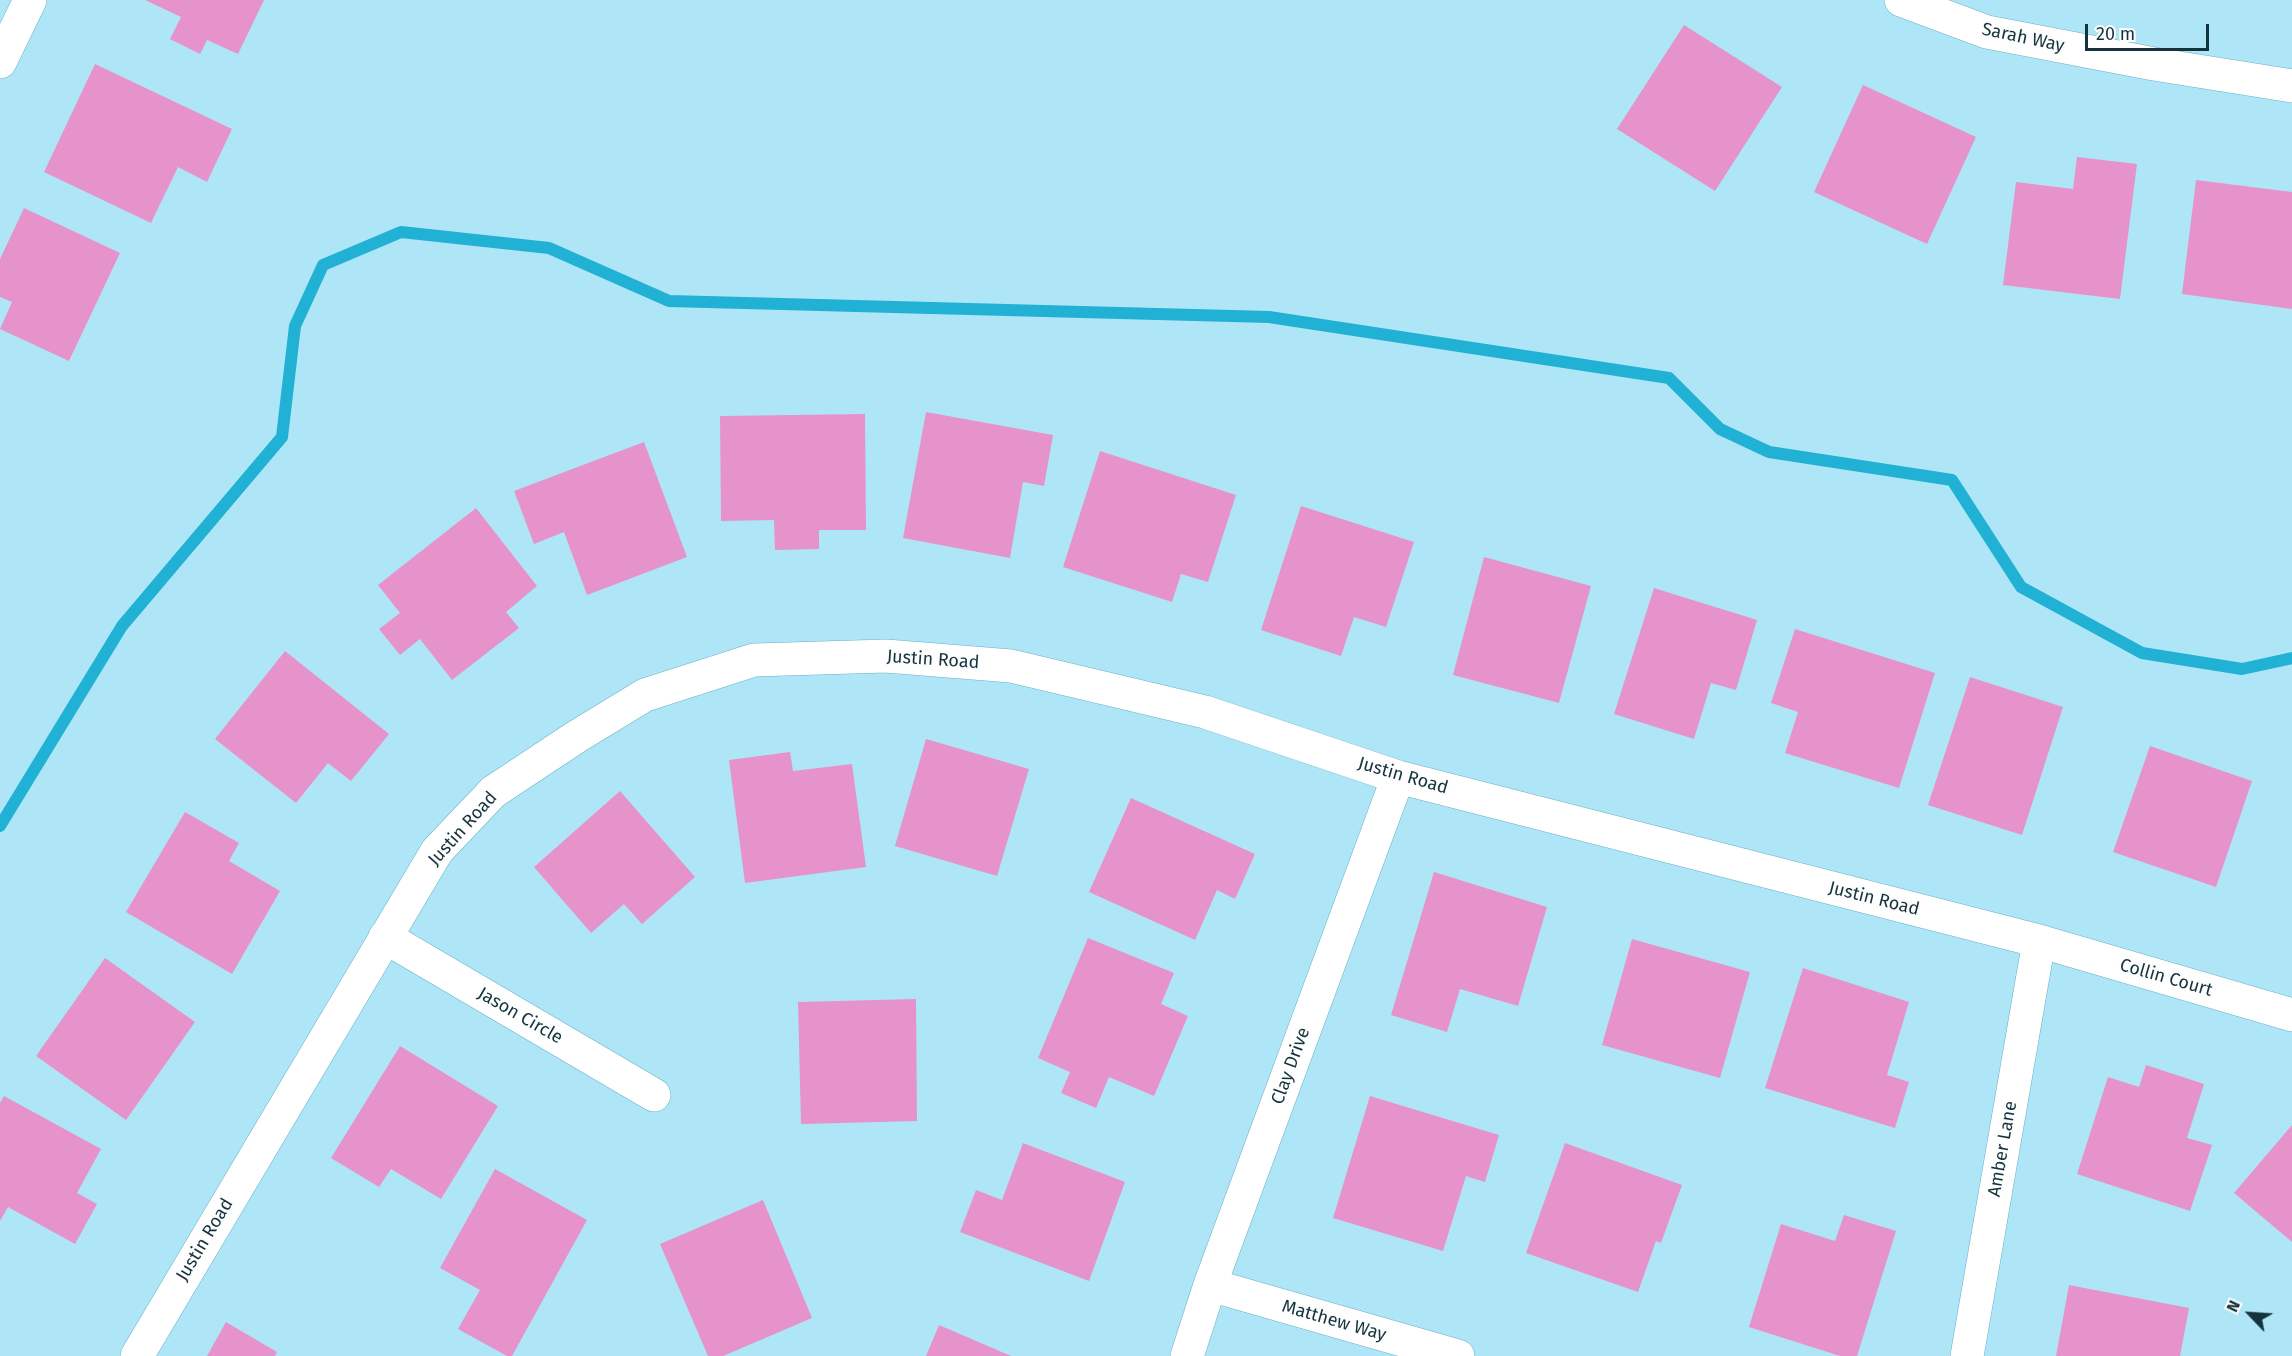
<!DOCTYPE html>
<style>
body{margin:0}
#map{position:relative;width:2292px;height:1356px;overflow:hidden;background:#aee6f8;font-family:"Fira Sans",sans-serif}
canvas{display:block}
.north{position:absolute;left:2220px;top:1284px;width:60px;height:60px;-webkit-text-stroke:4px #fdfdfd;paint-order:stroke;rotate:295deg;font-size:16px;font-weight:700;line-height:24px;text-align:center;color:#15333c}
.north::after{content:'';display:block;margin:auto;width:21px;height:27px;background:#15333c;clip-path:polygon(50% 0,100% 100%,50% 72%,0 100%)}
.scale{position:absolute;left:2085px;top:24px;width:124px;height:27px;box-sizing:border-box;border:3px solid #15333c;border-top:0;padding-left:8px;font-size:18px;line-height:21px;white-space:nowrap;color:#15333c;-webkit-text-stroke:4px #fdfdfd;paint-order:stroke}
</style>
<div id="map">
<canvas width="2292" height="1356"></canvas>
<div class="north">N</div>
<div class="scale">20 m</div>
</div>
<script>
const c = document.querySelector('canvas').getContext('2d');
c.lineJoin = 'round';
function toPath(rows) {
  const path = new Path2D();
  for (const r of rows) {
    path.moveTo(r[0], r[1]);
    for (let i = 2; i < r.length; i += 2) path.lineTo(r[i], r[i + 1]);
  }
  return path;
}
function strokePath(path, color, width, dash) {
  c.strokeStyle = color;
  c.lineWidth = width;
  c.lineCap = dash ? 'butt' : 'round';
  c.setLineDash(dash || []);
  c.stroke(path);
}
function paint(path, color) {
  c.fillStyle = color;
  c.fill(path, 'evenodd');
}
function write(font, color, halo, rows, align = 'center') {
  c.font = font + ' "Fira Sans",sans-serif';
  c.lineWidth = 5;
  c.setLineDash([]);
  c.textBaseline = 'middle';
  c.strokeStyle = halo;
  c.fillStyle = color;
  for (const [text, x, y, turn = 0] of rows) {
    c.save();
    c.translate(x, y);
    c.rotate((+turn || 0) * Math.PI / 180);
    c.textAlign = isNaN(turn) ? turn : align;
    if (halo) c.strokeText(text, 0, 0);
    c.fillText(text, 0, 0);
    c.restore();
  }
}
strokePath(toPath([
 [0,826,122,626,282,437,295,326,323,265,401,232,549,248,669,301,1269,317,1669,378,1720,429,1769,452,1952,480,2021,587,2142,653,2242,669,2292,658]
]), '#21b1d4', 12);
paint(toPath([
 [145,0,264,0,238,54,207,40,200,54,170,39,181,17],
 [1684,25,1782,87,1715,191,1617,129],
 [95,64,232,129,207,182,178,167,151,223,44,172],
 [1863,85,1976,137,1927,244,1814,192],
 [2077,157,2137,164,2120,299,2003,285,2016,182,2073,189],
 [2196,180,2292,192,2292,309,2182,294],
 [24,208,120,253,69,361,0,329,12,302,0,297,0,259],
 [926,412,1053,435,1044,486,1023,482,1010,558,903,538],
 [865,414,866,530,819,530,819,549,775,550,774,520,721,521,720,416],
 [644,442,687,557,587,595,564,532,534,544,514,491],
 [1100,451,1236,495,1208,582,1181,574,1172,602,1063,567],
 [1301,506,1414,542,1386,627,1354,617,1341,656,1261,630],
 [476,508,537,586,506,612,519,628,452,680,420,639,400,655,379,629,400,613,378,585],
 [1484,557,1591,586,1559,703,1453,675],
 [1654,588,1757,620,1736,690,1711,683,1694,739,1614,714],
 [1795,629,1935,673,1899,788,1785,753,1798,712,1771,703],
 [285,651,389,734,351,781,328,763,296,803,215,739],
 [1970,677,2063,707,2022,835,1928,805],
 [926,739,1029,769,997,876,895,846],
 [2150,746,2252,781,2216,887,2113,852],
 [790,752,793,771,852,764,866,867,745,883,729,760],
 [620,791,695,877,642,924,624,904,591,933,534,867],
 [1131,798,1255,854,1235,899,1217,890,1195,940,1089,892],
 [185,812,239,843,229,861,280,891,232,974,126,912],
 [1434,872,1547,907,1518,1006,1460,989,1447,1032,1391,1015],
 [1088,938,1174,973,1161,1004,1188,1016,1154,1096,1109,1077,1096,1108,1061,1093,1070,1072,1038,1058],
 [1632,939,1750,972,1720,1078,1602,1045],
 [105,958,195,1022,126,1120,36,1056],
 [1803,968,1909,1002,1887,1075,1909,1082,1895,1128,1765,1088],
 [916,999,917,1121,801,1124,798,1002],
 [400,1046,498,1106,441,1199,391,1169,379,1187,331,1158],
 [2146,1065,2204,1084,2187,1138,2212,1145,2190,1211,2077,1174,2108,1077,2139,1087],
 [4,1096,101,1149,77,1193,97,1204,75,1244,8,1207,0,1221,0,1103],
 [1370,1096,1499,1135,1485,1182,1466,1176,1443,1251,1333,1218],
 [2292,1125,2292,1242,2234,1193],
 [1023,1143,1125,1182,1089,1281,960,1232,976,1190,1002,1200],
 [1565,1143,1682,1185,1661,1243,1656,1241,1638,1292,1526,1253],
 [495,1169,587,1220,512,1356,507,1356,458,1329,480,1290,440,1268],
 [763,1200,812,1318,723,1356,708,1356,660,1244],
 [1844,1215,1896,1231,1857,1356,1840,1356,1749,1327,1781,1224,1835,1241],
 [2069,1285,2189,1308,2180,1356,2056,1356],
 [226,1322,277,1352,275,1356,207,1356],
 [939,1325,1011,1356,926,1356]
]), '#e693cb');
const minor = toPath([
 [1901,0,1987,32,2154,64,2292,86],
 [0,62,30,0],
 [385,937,654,1095],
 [1210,1285,1458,1356],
 [137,1356,437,851,493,792,576,737,645,695,754,660,886,656,1011,666,1205,712,1398,777,2039,941,2292,1015],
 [1187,1356,1210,1285,1398,777],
 [1967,1356,2039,941]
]);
strokePath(minor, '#69b0c6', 34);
strokePath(minor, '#fff', 33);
write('18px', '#15333c', '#fdfdfd', [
 ["Sarah Way",2023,38,12],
 ["Justin Road",933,660,4],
 ["Justin Road",1403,776,16],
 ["Justin Road",463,829,-48],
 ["Justin Road",1874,899,14],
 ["Collin Court",2166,978,16],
 ["Jason Circle",520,1016,30],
 ["Clay Drive",1291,1066,-70],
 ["Amber Lane",2003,1149,-80],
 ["Justin Road",205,1240,-59],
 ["Matthew Way",1334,1321,16]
]);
</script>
